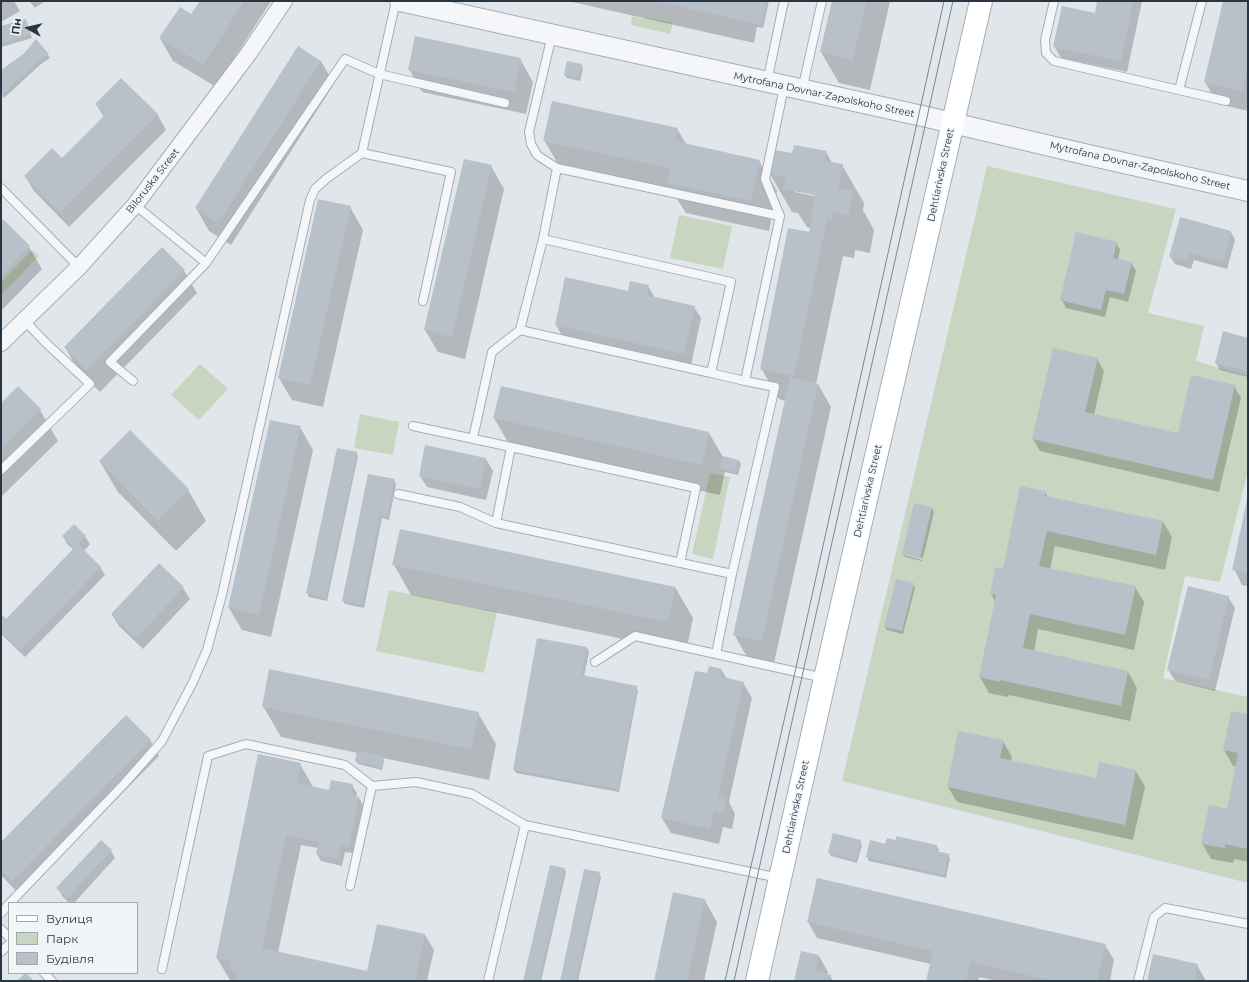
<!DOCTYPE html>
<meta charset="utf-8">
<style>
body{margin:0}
#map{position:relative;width:1249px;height:982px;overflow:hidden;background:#e1e6eb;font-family:Montserrat,sans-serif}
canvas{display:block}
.frame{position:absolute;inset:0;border:2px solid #283544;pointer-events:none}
.legend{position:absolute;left:8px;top:902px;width:130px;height:72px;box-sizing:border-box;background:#f1f5f8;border:1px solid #a1a8b0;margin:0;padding:5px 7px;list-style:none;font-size:12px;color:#283544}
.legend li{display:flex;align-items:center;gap:8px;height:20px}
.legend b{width:20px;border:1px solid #a1a8b0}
.north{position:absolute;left:8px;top:8px;width:40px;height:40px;-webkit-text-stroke:3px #f1f5f8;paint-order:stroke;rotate:278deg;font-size:11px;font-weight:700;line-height:16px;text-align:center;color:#283544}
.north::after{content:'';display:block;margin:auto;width:14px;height:18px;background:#283544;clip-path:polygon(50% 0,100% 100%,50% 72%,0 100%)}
</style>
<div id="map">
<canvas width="1249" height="982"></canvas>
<div class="frame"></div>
<ul class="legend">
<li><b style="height:5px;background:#fff"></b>Вулиця</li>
<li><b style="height:11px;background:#c8d6c1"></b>Парк</li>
<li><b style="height:11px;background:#b8c0c9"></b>Будівля</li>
</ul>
<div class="north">Пн</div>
</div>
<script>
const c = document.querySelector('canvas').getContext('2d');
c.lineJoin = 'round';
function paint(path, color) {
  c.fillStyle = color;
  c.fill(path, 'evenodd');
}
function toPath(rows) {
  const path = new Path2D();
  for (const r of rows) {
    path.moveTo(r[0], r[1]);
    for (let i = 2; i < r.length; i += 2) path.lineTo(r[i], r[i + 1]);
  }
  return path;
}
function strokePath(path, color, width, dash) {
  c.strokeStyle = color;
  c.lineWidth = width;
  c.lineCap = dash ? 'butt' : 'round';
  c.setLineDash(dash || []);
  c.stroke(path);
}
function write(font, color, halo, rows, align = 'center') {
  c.font = font + ' Montserrat,sans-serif';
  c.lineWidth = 3;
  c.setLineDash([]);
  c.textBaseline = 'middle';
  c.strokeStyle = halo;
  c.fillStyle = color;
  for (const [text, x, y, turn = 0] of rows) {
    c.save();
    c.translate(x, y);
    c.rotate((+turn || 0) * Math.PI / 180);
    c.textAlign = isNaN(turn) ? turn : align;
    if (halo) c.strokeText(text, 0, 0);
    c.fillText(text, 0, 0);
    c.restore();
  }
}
paint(toPath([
 [632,16,643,19,644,17,673,23,670,34,631,25],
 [987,166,1176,209,1148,313,1204,326,1196,361,1248,376,1248,471,1220,582,1185,576,1163,678,1248,697,1248,883,842,781],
 [679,215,732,226,723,269,670,258],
 [32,250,39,256,1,295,1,282],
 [200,364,228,389,199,420,171,395],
 [360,414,399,422,393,455,354,448],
 [710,473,730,477,713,559,692,554],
 [389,590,497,612,484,673,376,651]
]), '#c8d6c1');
paint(toPath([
 [1,1,14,1,20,11,1,22],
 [29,1,45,1,35,8],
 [201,1,271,1,216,87,173,61,160,38,191,15],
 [568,1,769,1,763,28,757,27,754,43],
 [833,1,890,1,870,90,839,83,821,52],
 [1098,1,1142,1,1127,72,1061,58,1054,46,1096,14],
 [1224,1,1248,1,1248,111,1218,104,1205,82],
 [27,23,32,38,1,47,1,27],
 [36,40,50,58,41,64,4,98,1,94,1,72,23,55],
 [520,59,533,82,526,114,422,92,409,69],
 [321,61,334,84,231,245,209,231,196,208],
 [581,65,583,69,580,81,567,78,565,75],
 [96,104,157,114,166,130,69,227,34,191,25,176,62,160,104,117],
 [677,129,687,145,759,161,777,191,769,231,686,213,675,196,562,171,544,140],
 [826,152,832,163,842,165,864,203,863,210,874,230,870,253,855,250,854,258,843,256,816,384,818,384,831,407,774,663,747,657,734,634,786,401,779,399,761,368,811,228,807,227,798,213,792,212,770,174,793,154],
 [795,190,820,195,819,197,795,192],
 [491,166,504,189,465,359,438,352,425,330],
 [350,207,363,230,323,407,292,400,279,378],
 [3,221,29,247,42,269,1,311,1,223],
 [1231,232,1235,240,1227,269,1194,260,1191,269,1175,264,1170,256],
 [1116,243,1120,250,1118,260,1131,263,1136,271,1128,302,1110,297,1105,317,1066,308,1062,300],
 [162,249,184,271,197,293,100,392,78,370,65,347],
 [566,278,629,292,648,286,655,298,694,307,701,318,691,365,563,337,556,325],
 [1248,339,1248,377,1220,370,1216,363],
 [1097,359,1104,371,1094,415,1179,434,1234,386,1241,398,1219,492,1040,451,1033,439],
 [1,404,40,410,58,441,1,497],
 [494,418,709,433,723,457,739,461,741,464,738,475,725,472,720,495,512,449],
 [300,427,313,450,271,637,242,630,229,608],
 [130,431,188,490,206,521,176,551,118,492,100,462],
 [426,446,486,459,493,471,486,500,427,487,420,476],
 [338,449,356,453,358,456,327,601,309,597,307,593],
 [394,480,396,484,389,520,382,518,364,608,345,604,343,601],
 [1045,492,1048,497,1163,522,1172,537,1165,570,1055,546,1050,569,1135,587,1144,602,1134,650,1038,629,1034,652,1128,672,1137,688,1130,721,1009,695,1008,697,989,693,980,677,996,603,991,594],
 [1248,502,1248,586,1242,585,1234,569],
 [932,508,934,512,923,558,904,553,904,555,922,560,922,561,905,557,903,554],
 [74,525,85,537,90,544,84,551,100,567,105,575,25,657,1,634,1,616,6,620,74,550,67,544,63,536],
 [394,565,675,587,693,618,686,652,411,595],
 [913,584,915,588,903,634,887,630,885,627],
 [183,588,190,599,143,649,119,626,112,615],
 [1228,597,1235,608,1215,691,1175,681,1168,669],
 [587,648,589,652,584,677,636,687,638,690,619,792,516,773,514,769],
 [721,669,727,679,743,683,752,698,729,802,735,814,732,829,723,827,719,844,671,833,662,818],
 [263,706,478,713,496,744,489,780,383,758,384,761,382,770,358,764,356,761,358,753,281,737],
 [1248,716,1248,862,1234,859,1233,863,1211,859,1202,843,1228,810,1236,766,1233,766,1224,750],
 [150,740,159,756,21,896,1,875,1,843],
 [1003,741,1012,757,1011,761,1097,780,1136,771,1145,787,1133,840,957,802,948,787],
 [300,764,313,787,330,791,352,785,357,793,356,797,359,798,363,805,353,853,345,852,342,866,321,861,317,854,318,848,301,845,278,953,368,972,425,935,434,950,427,981,235,981,230,980,217,958],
 [860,841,862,845,857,863,831,856,829,853],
 [871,842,886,845,936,846,939,849,938,852,948,855,950,858,946,878,869,861,867,857],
 [111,851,115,858,74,903,69,903,62,896,58,888],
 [564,869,566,872,541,981,524,981],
 [599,873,601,877,578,981,561,981],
 [704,899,717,922,704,981,655,981],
 [808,922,1105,945,1114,960,1110,981,997,981,979,977,978,981,927,981,931,964,817,938],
 [819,956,828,972,827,975,830,975,833,981,795,981],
 [1197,965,1206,981,1148,981]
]), '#0003');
paint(toPath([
 [200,1,244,1,203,65,159,38,180,7,191,14],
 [656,1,767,1,761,25],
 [832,1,866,1,853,60,820,52],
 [1097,1,1133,1,1121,61,1053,47,1062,6,1095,13],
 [1223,1,1248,1,1248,66,1242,91,1204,82],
 [26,19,31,34,1,43,1,26],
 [415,36,521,58,514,92,408,70],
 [36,39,49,54,39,61,2,95,1,70,22,55,29,48],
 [298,46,321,61,218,223,195,208],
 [567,61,582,64,578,78,564,75],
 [121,78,158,114,60,212,24,176,52,148,62,158,106,114,95,104],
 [552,101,678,128,675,141,760,160,751,201,667,183,670,168,543,141],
 [794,145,827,151,825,161,843,164,838,188,853,191,848,215,833,212,832,220,827,219,794,376,760,369,788,228,809,232,813,216,811,216,815,195,783,189,786,177,769,174,774,150,792,153],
 [464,159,492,165,452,337,424,330],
 [318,199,351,206,310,385,278,378],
 [1180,217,1231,231,1223,262,1189,253,1187,261,1169,257],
 [3,219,30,246,1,276,1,221],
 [1076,232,1117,242,1113,258,1132,262,1124,294,1106,290,1101,310,1060,300],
 [162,247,185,270,87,370,64,347],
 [565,277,628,291,630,281,649,285,647,295,695,306,684,354,555,325],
 [1223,331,1248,338,1248,371,1215,363],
 [1053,348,1098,358,1085,412,1178,433,1191,375,1235,385,1213,480,1032,439],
 [790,377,818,384,762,641,733,635],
 [18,386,41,409,1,449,1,403],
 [501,386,709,432,702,465,493,418],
 [270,420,301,426,259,615,228,608],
 [130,430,189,489,158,521,99,461],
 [425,445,486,458,480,489,419,476],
 [337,448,357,452,326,598,306,593],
 [723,456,739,460,736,472,720,468],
 [368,474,395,479,387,517,380,515,362,605,342,601],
 [1020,486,1046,491,1045,496,1163,521,1156,555,1047,531,1039,566,1136,586,1125,635,1030,614,1023,648,1128,671,1121,706,1000,680,1000,682,979,677,996,595,990,594,995,567,1003,569],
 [1247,500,1248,500,1248,573,1232,570],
 [914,503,932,507,920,558,902,554],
 [74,524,86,536,78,544,101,567,20,650,1,632,1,614,6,619,74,548,62,536],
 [400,529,675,587,668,622,392,565],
 [159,563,184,587,136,638,111,614],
 [896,579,914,583,902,631,884,627],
 [1188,586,1229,596,1209,680,1167,670],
 [537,638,587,647,582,675,637,686,618,789,513,770],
 [709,666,722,669,720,676,744,682,718,796,727,798,723,814,714,812,710,829,661,818,695,671,707,673],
 [269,669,479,712,471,749,262,707],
 [1231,711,1248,714,1248,849,1225,844,1225,848,1201,844,1209,805,1227,809,1238,753,1223,750],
 [126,715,151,740,12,881,1,870,1,842],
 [958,731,1004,740,1000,758,1096,778,1099,762,1136,770,1125,825,947,787],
 [357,751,383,756,381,767,355,761],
 [258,754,301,763,297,783,329,790,331,780,353,784,351,795,359,797,349,846,341,845,338,859,316,854,319,842,286,835,262,948,367,971,377,924,425,934,415,981,235,981,237,971,229,969,231,961,216,958],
 [833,833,861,840,856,860,828,853],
 [896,836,937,845,936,851,949,854,944,875,866,857,870,840,885,844,887,838,896,840],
 [101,840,112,850,67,898,56,888],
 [550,865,565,868,539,981,523,981],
 [584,869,600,872,576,981,560,981],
 [817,878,1106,944,1097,981,1053,981,970,962,966,981,926,981,933,951,807,922],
 [673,892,705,899,687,981,654,981],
 [801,951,819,955,816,971,831,975,829,981,794,981],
 [1153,954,1198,964,1194,981,1147,981],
 [25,973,26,973,34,981,17,981]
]), '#b8c0c9');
const service = toPath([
 [1054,1,1045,40,1046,53,1054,61,1226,101],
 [552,35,529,132,531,144,537,155,557,168,780,216],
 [767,82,784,1],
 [802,90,822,1],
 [1179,90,1202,1],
 [362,153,451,172,423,301],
 [1,188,79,267],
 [135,205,206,263],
 [520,330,711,373,731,282,543,239],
 [711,373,745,381],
 [133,381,110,362,206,263,345,59,379,74,505,103],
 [413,426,511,447,696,488,680,563],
 [473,438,492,352,520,330,543,239,557,168],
 [1,470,90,384,46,343,24,320],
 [398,494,460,507,496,523,732,574],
 [496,523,511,447],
 [716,654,732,574,775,387,745,381,780,216,765,179,784,87],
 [595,662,635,636,824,678],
 [350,886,372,786],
 [10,903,124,784,162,741,193,682,207,650,222,595,310,200,315,189,326,179,362,153,396,1],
 [1,913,9,904],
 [1,929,9,937],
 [1,952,9,944],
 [162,969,208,756,246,744,345,765,372,786,416,782,472,794,525,825,779,878],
 [44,973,52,981],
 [488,981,525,825],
 [1138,981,1154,917,1165,908,1248,924]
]);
const minor = toPath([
 [1,343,79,267,135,205,249,53,284,1]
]);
const tertiary = toPath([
 [400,1,927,117,1084,154,1248,191]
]);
const secondary = toPath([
 [757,981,825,678,981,1]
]);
strokePath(service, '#a6adb6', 10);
strokePath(minor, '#a6adb6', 18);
strokePath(tertiary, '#a6adb6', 22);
strokePath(secondary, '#a6adb6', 24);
strokePath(service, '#f4f6f9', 8);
strokePath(minor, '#f4f6f9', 16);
strokePath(tertiary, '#f4f6f9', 20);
strokePath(secondary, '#fff', 22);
strokePath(toPath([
 [725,981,795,672,944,1],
 [734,981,953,1]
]), '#798796', 1);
write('10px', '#283544', '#f1f5f8', [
 ["Mytrofana Dovnar-Zapolskoho Street",824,95,12],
 ["Mytrofana Dovnar-Zapolskoho Street",1140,166,13],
 ["Dehtiarivska Street",941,175,-78],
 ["Biloruska Street",153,181,-52],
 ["Dehtiarivska Street",868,491,-77],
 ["Dehtiarivska Street",796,807,-78]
]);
</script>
